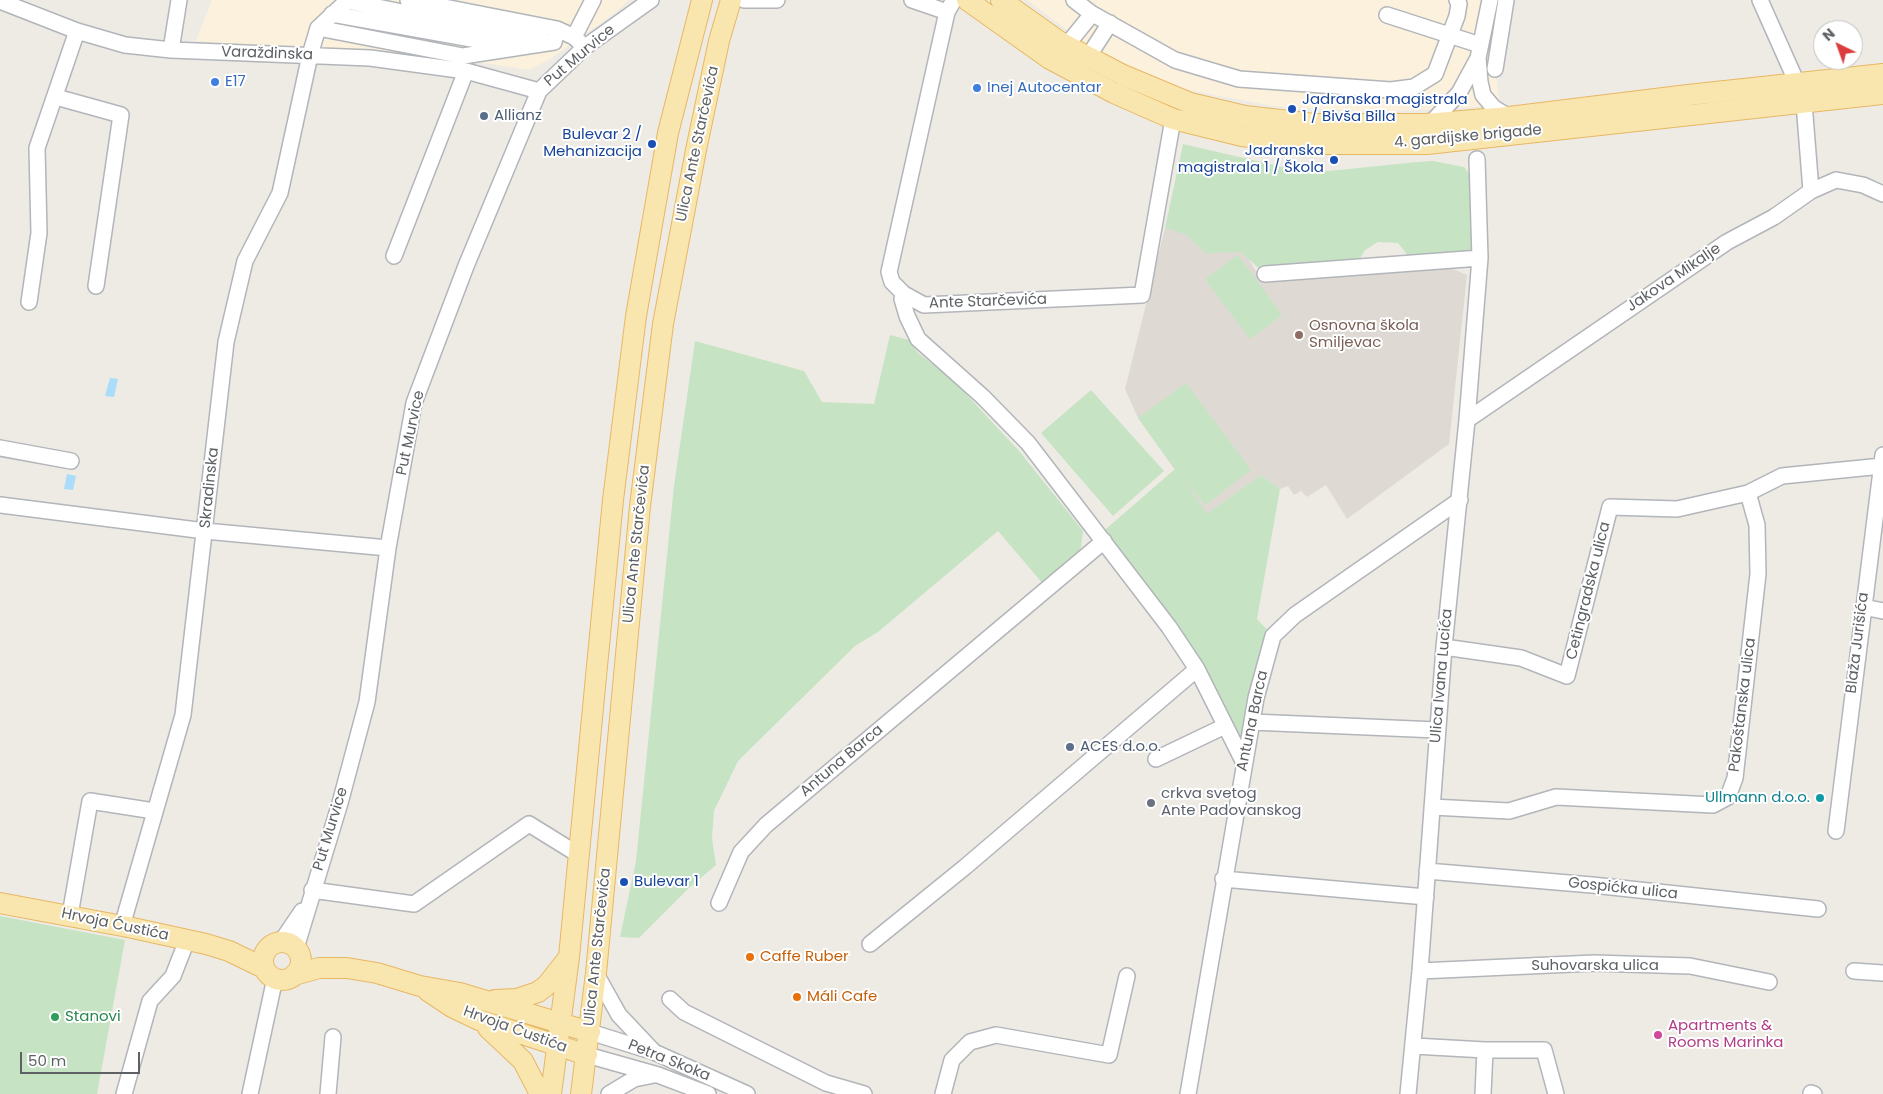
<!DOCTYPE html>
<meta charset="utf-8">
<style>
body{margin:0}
#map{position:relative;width:1883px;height:1094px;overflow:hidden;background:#eeebe5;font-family:Poppins,sans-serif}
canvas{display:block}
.north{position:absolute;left:1813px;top:20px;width:50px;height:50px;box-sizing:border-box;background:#fff;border:1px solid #bec0c1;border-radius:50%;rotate:318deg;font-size:14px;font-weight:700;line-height:20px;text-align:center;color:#5d6164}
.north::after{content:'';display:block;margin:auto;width:18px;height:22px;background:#dd3c3d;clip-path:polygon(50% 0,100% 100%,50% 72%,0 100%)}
.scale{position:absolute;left:20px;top:1052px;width:120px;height:22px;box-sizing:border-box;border:2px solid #5d6164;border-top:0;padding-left:6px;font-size:15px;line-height:18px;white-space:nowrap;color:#5d6164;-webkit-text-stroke:4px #fff;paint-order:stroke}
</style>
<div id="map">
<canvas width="1883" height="1094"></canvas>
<div class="north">N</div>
<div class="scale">50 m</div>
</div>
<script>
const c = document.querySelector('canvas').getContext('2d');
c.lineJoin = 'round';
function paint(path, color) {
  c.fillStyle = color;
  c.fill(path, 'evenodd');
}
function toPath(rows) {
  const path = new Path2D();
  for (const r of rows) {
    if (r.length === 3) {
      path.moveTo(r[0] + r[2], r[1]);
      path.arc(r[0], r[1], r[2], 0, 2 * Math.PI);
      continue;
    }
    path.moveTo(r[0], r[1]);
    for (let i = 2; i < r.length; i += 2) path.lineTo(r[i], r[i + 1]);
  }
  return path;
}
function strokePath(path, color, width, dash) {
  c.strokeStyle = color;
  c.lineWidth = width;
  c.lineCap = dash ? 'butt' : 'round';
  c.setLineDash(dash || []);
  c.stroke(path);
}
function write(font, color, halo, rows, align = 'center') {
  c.font = font + ' Poppins,sans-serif';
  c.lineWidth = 4;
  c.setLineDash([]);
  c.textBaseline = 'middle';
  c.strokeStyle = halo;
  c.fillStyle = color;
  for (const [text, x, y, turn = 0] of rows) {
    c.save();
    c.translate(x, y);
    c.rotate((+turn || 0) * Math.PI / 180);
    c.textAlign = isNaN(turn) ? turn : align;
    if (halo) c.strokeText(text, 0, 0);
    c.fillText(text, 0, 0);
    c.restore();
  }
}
paint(toPath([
 [212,0,629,0,615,13,550,59,529,70,422,53,335,51,196,41],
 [1027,0,1508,0,1495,69,1500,106,1375,112,1272,106,1178,88,1094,50]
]), '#fbf1dc');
paint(toPath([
 [1165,228,1242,247,1261,280,1451,268,1467,275,1449,444,1347,519,1326,485,1307,497,1301,491,1294,495,1288,486,1280,489,1261,475,1207,515,1138,418,1125,389]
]), '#dedad3');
paint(toPath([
 [1183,144,1309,173,1417,162,1433,161,1464,167,1471,176,1480,258,1414,263,1398,243,1378,242,1365,250,1354,268,1265,274,1241,252,1205,253,1187,235,1165,228],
 [1238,255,1282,315,1250,339,1205,279],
 [890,335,909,340,918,353,954,381,1020,452,1083,531,1080,554,1044,585,998,531,878,632,855,646,738,761,714,811,712,838,716,865,689,888,639,938,620,937,636,861,674,486,695,341,804,371,822,402,874,404],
 [1186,383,1251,470,1205,505,1182,477,1207,514,1261,475,1280,489,1257,619,1273,636,1244,763,1197,669,1099,535,1175,469,1138,418],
 [1091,390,1164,471,1113,516,1041,433],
 [0,916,125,940,97,1094,0,1094]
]), '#c6e4c3');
paint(toPath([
 [110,378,118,379,114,397,105,396],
 [67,474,76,476,73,490,64,489]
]), '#aaddf9');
const minor = toPath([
 [408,0,557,29,574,37,585,47],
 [744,0,777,0],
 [912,0,947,12],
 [954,0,947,12,889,272,892,282,904,294,924,305,1142,295,1173,119],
 [1074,0,1091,13,1175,60,1239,79,1391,90,1414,87,1435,74,1457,16,1459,4,1457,0],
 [1490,0,1478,58,1480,82,1483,95,1494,108,1509,117],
 [1760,0,1797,83],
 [0,1,77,31,125,45,171,50,370,58,466,71,539,91],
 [347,1,542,40],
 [332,14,505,45],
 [1387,15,1480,45],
 [318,28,463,56,554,42,557,29],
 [574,37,593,0],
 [1066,46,1092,14],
 [171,50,179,0],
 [1088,57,1110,23],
 [1495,69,1506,0],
 [56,97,121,115,96,286],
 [1431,123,1459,93,1478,58],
 [1811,191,1836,180,1863,185,1883,194],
 [394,256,466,71],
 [1265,274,1480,258],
 [904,294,902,299,907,316,918,339,983,397,1028,443,1169,627,1197,669,1244,763],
 [29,302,39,233,37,148,77,31],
 [1467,420,1727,242,1774,217,1811,191,1804,103],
 [0,448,71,461],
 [0,505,205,531,388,548],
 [1863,607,1883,611],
 [1444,647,1521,658,1567,676,1610,507,1677,509,1748,493,1782,476,1882,466],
 [1252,722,1437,730],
 [1156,759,1225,726],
 [1432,807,1509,811,1556,797,1713,805,1728,797,1735,778,1758,574,1757,525,1748,493],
 [1836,831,1883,455],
 [1427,871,1592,885,1818,909],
 [1223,879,1426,897],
 [312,890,414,904,529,824,579,855],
 [719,903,741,852,766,825,1104,541],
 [70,915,90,801,154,811],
 [122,926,183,715,226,342,245,261,280,193,310,55,318,28,348,0],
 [281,942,302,911],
 [870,944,965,867,1197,669],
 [296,948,340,803,367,702,388,548,414,403,466,266,539,91,585,47,651,0],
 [1420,971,1594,963,1690,966,1769,982],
 [1854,971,1883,973],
 [596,974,619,1015,653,1051],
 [670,999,684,1012,826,1083,864,1094],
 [590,1032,654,1052,747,1094],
 [1414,1046,1485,1050,1483,1094],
 [1485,1050,1544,1050,1556,1094],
 [587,1055,658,1075,708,1094],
 [1811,1093,1814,1094],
 [124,1094,150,1001,173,976,187,940],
 [250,1094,275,978],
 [328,1094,333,1037],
 [609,1094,634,1079,654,1075],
 [943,1094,952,1060,970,1042,996,1035,1109,1055,1127,976],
 [1188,1094,1256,698,1273,636,1295,615,1460,500],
 [1408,1094,1420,971,1444,647,1467,420,1480,258,1477,159]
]);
const major = toPath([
 [967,0,1050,59,1114,93,1173,119,1242,136,1315,144,1427,144,1883,94],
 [1001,0,1060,42,1123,75,1190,103,1245,116,1315,124,1426,124,1509,117,1688,95,1883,74],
 [0,903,128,927,206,944,229,951,264,968],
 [282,961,19],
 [294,975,319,968,347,968,377,973,420,986,460,993,590,1032],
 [428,991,452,1007,479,1020,587,1055],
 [495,1000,517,999,538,992,547,985,569,957],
 [488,1028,523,1061,540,1094],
 [551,1094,569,957,613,500,636,316,668,133,702,0],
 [581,1094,596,973,640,506,663,324,696,150,719,41,731,0]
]);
strokePath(minor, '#b2b5b9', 18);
strokePath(major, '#e7b764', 22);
strokePath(minor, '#fff', 15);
strokePath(major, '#f9e6ae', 20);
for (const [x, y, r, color] of [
 [215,82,5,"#3f7fe0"],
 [977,88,5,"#3f7fe0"],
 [1292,109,5,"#1a4fb4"],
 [484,116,5,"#5c6f8a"],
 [652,144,5,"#1a4fb4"],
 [1334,160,5,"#1a4fb4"],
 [1299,335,5,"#8d6e63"],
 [1070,747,5,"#5c6f8a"],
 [1820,798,5,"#0f9aa8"],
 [1151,803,5,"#6b7280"],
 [624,882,5,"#1a4fb4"],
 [750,957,5,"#e8710a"],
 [797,997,5,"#e8710a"],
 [55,1017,5,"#2e9e5b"],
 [1658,1035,5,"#d1479c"]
]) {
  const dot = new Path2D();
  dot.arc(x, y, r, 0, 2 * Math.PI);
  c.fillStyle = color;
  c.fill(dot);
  strokePath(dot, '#fff', 2);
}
write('15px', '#5d6164', '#fff', [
 ["Varaždinska",267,54,2],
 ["Put Murvice",580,56,-40],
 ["4. gardijske brigade",1468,137,-5],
 ["Ulica Ante Starčevića",698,144,-78],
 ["Jakova Mikalje",1674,278,-34],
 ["Ante Starčevića",988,302,-2],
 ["Put Murvice",411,433,-78],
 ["Skradinska",210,488,-84],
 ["Ulica Ante Starčevića",637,544,-84],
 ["Cetingradska ulica",1589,591,-76],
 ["Blaža Jurišića",1858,643,-83],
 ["Ulica Ivana Lucića",1442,676,-85],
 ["Pakoštanska ulica",1743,705,-83],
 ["Antuna Barca",1253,721,-78],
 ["Antuna Barca",842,761,-40],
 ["Put Murvice",331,829,-73],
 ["Gospićka ulica",1623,889,6],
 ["Hrvoja Ćustića",115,925,12],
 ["Ulica Ante Starčevića",598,947,-84],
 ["Suhovarska ulica",1595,966],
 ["Hrvoja Ćustića",515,1030,20],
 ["Petra Skoka",669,1061,22]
]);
write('15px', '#366cbe', '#fff', [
 ["E17",225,82],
 ["Inej Autocentar",987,88]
], 'left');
write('15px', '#164399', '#fff', [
 ["Jadranska magistrala",1302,100],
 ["1 / Bivša Billa",1302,117],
 ["Bulevar 2 /",642,135,"right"],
 ["Mehanizacija",642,152,"right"],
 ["Jadranska",1324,151,"right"],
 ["magistrala 1 / Škola",1324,168,"right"],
 ["Bulevar 1",634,882]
], 'left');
write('15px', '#4e5e75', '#fff', [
 ["Allianz",494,116],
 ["ACES d.o.o.",1080,747]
], 'left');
write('15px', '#785e54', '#fff', [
 ["Osnovna škola",1309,326],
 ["Smiljevac",1309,343]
], 'left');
write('15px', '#5b616d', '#fff', [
 ["crkva svetog",1161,794],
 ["Ante Padovanskog",1161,811]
], 'left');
write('15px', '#0d838f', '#fff', [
 ["Ullmann d.o.o.",1810,798]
], 'right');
write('15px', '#c56008', '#fff', [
 ["Caffe Ruber",760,957],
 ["Máli Cafe",807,997]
], 'left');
write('15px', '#27864d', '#fff', [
 ["Stanovi",65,1017]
], 'left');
write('15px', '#b23c85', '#fff', [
 ["Apartments &",1668,1026],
 ["Rooms Marinka",1668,1043]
], 'left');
</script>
